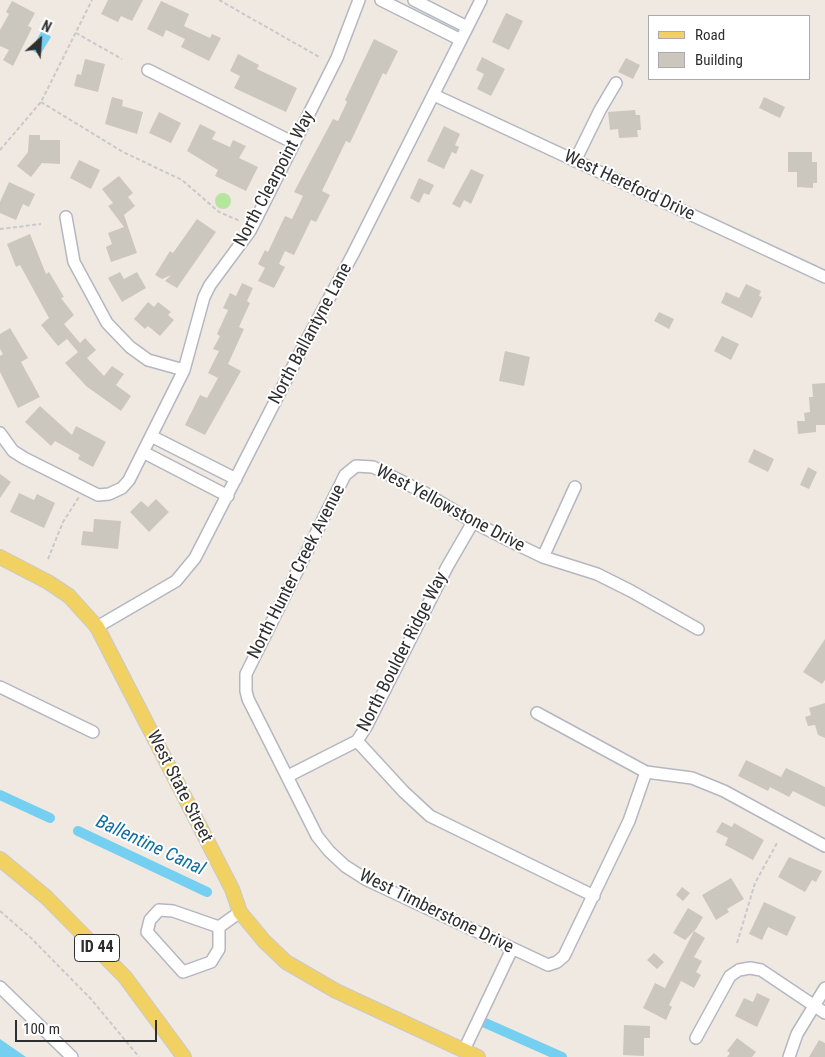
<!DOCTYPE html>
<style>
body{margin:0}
#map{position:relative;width:825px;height:1057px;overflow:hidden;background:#efe9e1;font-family:"Roboto Condensed",sans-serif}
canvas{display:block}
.legend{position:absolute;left:648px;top:15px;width:162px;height:65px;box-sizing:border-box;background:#fff;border:1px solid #ababab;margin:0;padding:6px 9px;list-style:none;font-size:15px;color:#2e2e2e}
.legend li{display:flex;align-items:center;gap:10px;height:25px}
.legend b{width:25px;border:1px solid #ababab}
.north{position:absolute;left:15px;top:15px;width:50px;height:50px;-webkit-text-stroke:4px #fff;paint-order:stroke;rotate:26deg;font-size:14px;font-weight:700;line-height:20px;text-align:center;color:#2e2e2e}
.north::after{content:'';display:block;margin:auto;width:18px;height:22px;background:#2e2e2e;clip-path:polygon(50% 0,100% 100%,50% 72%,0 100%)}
.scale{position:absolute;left:15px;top:1020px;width:142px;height:22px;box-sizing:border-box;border:2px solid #2e2e2e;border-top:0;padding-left:6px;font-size:15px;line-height:18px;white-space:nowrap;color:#2e2e2e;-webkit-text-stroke:4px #fff;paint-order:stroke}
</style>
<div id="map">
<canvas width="825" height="1057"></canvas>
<ul class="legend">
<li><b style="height:6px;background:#f2d163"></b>Road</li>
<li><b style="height:14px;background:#cbc7bf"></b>Building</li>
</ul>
<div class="north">N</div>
<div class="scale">100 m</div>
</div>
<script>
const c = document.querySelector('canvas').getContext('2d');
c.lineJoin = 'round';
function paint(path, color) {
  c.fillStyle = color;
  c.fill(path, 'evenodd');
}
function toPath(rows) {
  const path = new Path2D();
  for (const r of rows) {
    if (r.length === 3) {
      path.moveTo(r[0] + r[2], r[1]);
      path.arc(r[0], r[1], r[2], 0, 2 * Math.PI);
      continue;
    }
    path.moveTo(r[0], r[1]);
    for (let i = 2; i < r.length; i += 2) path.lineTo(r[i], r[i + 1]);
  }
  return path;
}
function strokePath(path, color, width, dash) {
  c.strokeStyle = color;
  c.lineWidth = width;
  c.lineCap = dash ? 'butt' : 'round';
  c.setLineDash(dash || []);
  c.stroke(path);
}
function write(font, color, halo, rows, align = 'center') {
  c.font = font + ' "Roboto Condensed",sans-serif';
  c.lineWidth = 4;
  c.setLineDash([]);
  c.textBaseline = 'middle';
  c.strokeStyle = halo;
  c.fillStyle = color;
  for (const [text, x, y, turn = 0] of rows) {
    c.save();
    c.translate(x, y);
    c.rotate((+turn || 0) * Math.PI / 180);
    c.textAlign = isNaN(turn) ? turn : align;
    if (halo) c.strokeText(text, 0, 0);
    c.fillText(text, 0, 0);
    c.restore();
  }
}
paint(toPath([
 [223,201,8]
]), '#b6e59e');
paint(toPath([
 [41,32,47,33,51,37,40,55,31,50],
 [0,1039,26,1057,0,1057]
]), '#75cff0');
strokePath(toPath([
 [0,795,50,818],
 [78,831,207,892],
 [483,1022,562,1057]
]), '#75cff0', 10);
paint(toPath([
 [108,0,143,0,132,21,121,16,118,22,101,14],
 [12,1,35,13,28,26,32,28,13,66,3,60,9,50,0,46,0,30,9,14,6,12],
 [161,1,189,14,184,26,210,38,212,34,221,38,209,61,181,47,185,39,166,30,163,37,147,29],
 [506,13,523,21,509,50,492,42],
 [374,39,398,51,386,75,383,73,350,143,346,141,322,191,330,195,316,222,311,220,294,255,285,251,279,264,285,267,274,288,258,281,265,268,258,264,265,250,268,252,285,216,292,219,303,196,294,192,333,119,338,121,347,102,345,100],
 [238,54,259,65,257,69,297,88,286,112,234,88,240,76,230,71],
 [482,57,505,69,491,96,477,89,484,74,476,70],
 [626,58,640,65,633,79,618,72],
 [85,59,105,64,98,92,74,86,77,74,81,75],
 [112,97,123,100,122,106,143,112,137,134,105,124],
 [764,97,785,107,780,118,759,108],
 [635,110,636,115,640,115,641,130,637,130,638,137,619,138,618,129,610,130,608,112],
 [159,112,181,123,171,143,149,133],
 [200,124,216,132,212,139,230,147,233,140,246,146,239,158,258,167,246,191,215,176,218,170,187,151],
 [444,126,460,134,455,145,459,147,456,154,452,152,444,169,427,161],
 [29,135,40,135,40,140,60,140,60,164,42,163,31,177,17,166,28,152],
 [788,152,812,152,812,162,817,162,817,183,813,183,813,188,797,187,797,172,788,172],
 [79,160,100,170,91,189,70,178],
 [471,169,484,175,471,204,464,200,460,208,452,204],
 [119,176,133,193,128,197,135,206,124,215,137,253,111,262,106,247,112,244,108,233,124,227,108,206,113,203,102,189],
 [419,178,434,185,429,195,424,193,419,203,410,198],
 [9,182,35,194,29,207,23,204,16,220,0,213,0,202],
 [197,219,216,232,177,288,165,281,171,275,162,279,155,275,170,251,173,253],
 [30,234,46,274,49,272,64,297,61,298,74,315,64,324,80,343,85,338,96,350,87,358,104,376,112,366,124,374,116,385,131,396,121,411,86,386,65,363,78,352,67,339,58,346,41,325,49,318,20,265,16,267,7,244],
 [120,272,124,279,137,272,146,288,122,302,108,278],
 [242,283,253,288,247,301,250,303,239,327,244,329,228,364,241,371,205,435,185,425,200,395,207,398,218,378,208,373,219,351,213,349,220,336,217,334,228,310,223,308,230,293,236,296],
 [746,284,761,291,759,296,762,297,752,318,721,303,726,292,739,298],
 [148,302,154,307,158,302,171,312,168,315,174,320,160,336,148,326,145,329,134,319],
 [659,312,674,319,669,329,654,321],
 [10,328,28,358,21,362,40,397,18,408,0,372,0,356,3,354,0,349,0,334],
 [722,336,739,344,731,360,714,351],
 [505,351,530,357,524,386,499,381],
 [825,383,825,425,816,425,816,432,798,434,797,421,805,421,804,413,810,412,809,397,813,397,812,384],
 [40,406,72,435,76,426,106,442,93,467,78,459,80,455,55,441,51,446,25,422],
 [754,449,774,459,768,472,748,462],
 [808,467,817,472,809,489,800,485],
 [0,474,11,482,0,498],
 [19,493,34,500,37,494,55,503,44,528,10,512],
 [156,499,169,512,149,532,130,512,141,501,148,507],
 [94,519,121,521,118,549,81,545,83,531,93,532],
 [825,639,825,680,822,684,803,672],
 [825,703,825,738,818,735,815,725,808,726,805,717,811,715,809,708],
 [746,760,781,777,786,768,825,787,825,807,793,791,789,797,770,787,768,791,738,776],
 [722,822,732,827,734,823,764,840,753,860,725,845,728,838,716,832],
 [789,857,822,871,816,882,812,880,805,892,778,877],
 [731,878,744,899,727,909,729,912,716,920,702,895],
 [682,887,690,893,683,901,676,895],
 [764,902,796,917,787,936,768,927,762,940,749,934],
 [688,908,703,917,696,929,685,940,673,933],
 [694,931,705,938,694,957,702,961,696,972,701,975,694,988,681,981,669,1005,672,1007,666,1020,643,1008,655,983,665,988],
 [654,953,664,962,657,969,647,960],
 [757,993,770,999,757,1027,735,1016,744,998,753,1002],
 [624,1025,650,1026,650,1038,644,1038,644,1056,623,1055],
 [737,1038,756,1052,752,1057,727,1057,730,1053,727,1051],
 [819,1040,825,1043,825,1057,809,1057]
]), '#cbc7bf');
const minor = toPath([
 [381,0,461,40],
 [414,0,467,27],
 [148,70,294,143],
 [434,95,825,277],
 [575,161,600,110,616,83],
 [66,217,74,262,107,323,130,347,148,360,184,370],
 [0,433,13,451,24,458,98,495,109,494,122,488,129,480,184,370,204,297,210,285,250,231,337,58,359,0],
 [151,436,236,479],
 [143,452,228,496],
 [543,557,575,487],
 [97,627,176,581,195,558,304,345,353,254,481,0],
 [0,687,93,732],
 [537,713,646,772,692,778,724,791,825,846],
 [357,741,404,792,430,816,594,896],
 [646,772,629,821,564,956,557,962,548,965,367,880,345,866,329,851,317,836,248,699,246,691,246,674,345,475,356,466,373,467,425,493,473,522,516,544,543,557,597,574,631,591,698,629],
 [288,776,357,741,366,727,447,567,473,522],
 [159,910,173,911,219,927,219,949,211,962,183,972,147,932,150,920,159,910],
 [219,927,240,912],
 [0,987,72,1057],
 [696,1038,730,976,739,970,750,968,761,970,825,1013],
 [464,1050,512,949],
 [789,1057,797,1034,825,988]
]);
const major = toPath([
 [0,557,48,582,69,596,97,627,232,889,240,912,264,941,286,962,336,991,478,1057],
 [0,859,46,897,125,977,184,1057]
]);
strokePath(minor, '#b4b7c1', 14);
strokePath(major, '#c9c9c9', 16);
strokePath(toPath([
 [219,0,321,58],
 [76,33,122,59],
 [41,102,123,152,182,180,219,212,240,221],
 [0,150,41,102,92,0],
 [0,229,41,224],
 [48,559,63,522,79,497],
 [0,911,31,938,91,999,139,1057],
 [737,943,755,883,777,843]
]), '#c9c9c9', 2, [4, 2.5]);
strokePath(minor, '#fff', 11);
strokePath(major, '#f2d163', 14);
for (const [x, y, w] of [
 [97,948,45]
]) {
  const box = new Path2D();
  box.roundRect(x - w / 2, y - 13.5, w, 27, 4);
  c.fillStyle = '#fff';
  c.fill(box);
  strokePath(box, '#2e2e2e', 1);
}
write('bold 16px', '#2e2e2e', null, [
 ["ID 44",97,948]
]);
write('18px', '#2e2e2e', '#fff', [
 ["North Clearpoint Way",275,179,-62],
 ["West Hereford Drive",629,186,25],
 ["North Ballantyne Lane",311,334,-62],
 ["West Yellowstone Drive",450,509,28],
 ["North Hunter Creek Avenue",297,572,-63],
 ["North Boulder Ridge Way",403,652,-63],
 ["West State Street",179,787,63],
 ["West Timberstone Drive",436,912,26]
]);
write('italic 19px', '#0d6fa3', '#fff', [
 ["Ballentine Canal",150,846,25]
]);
</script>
